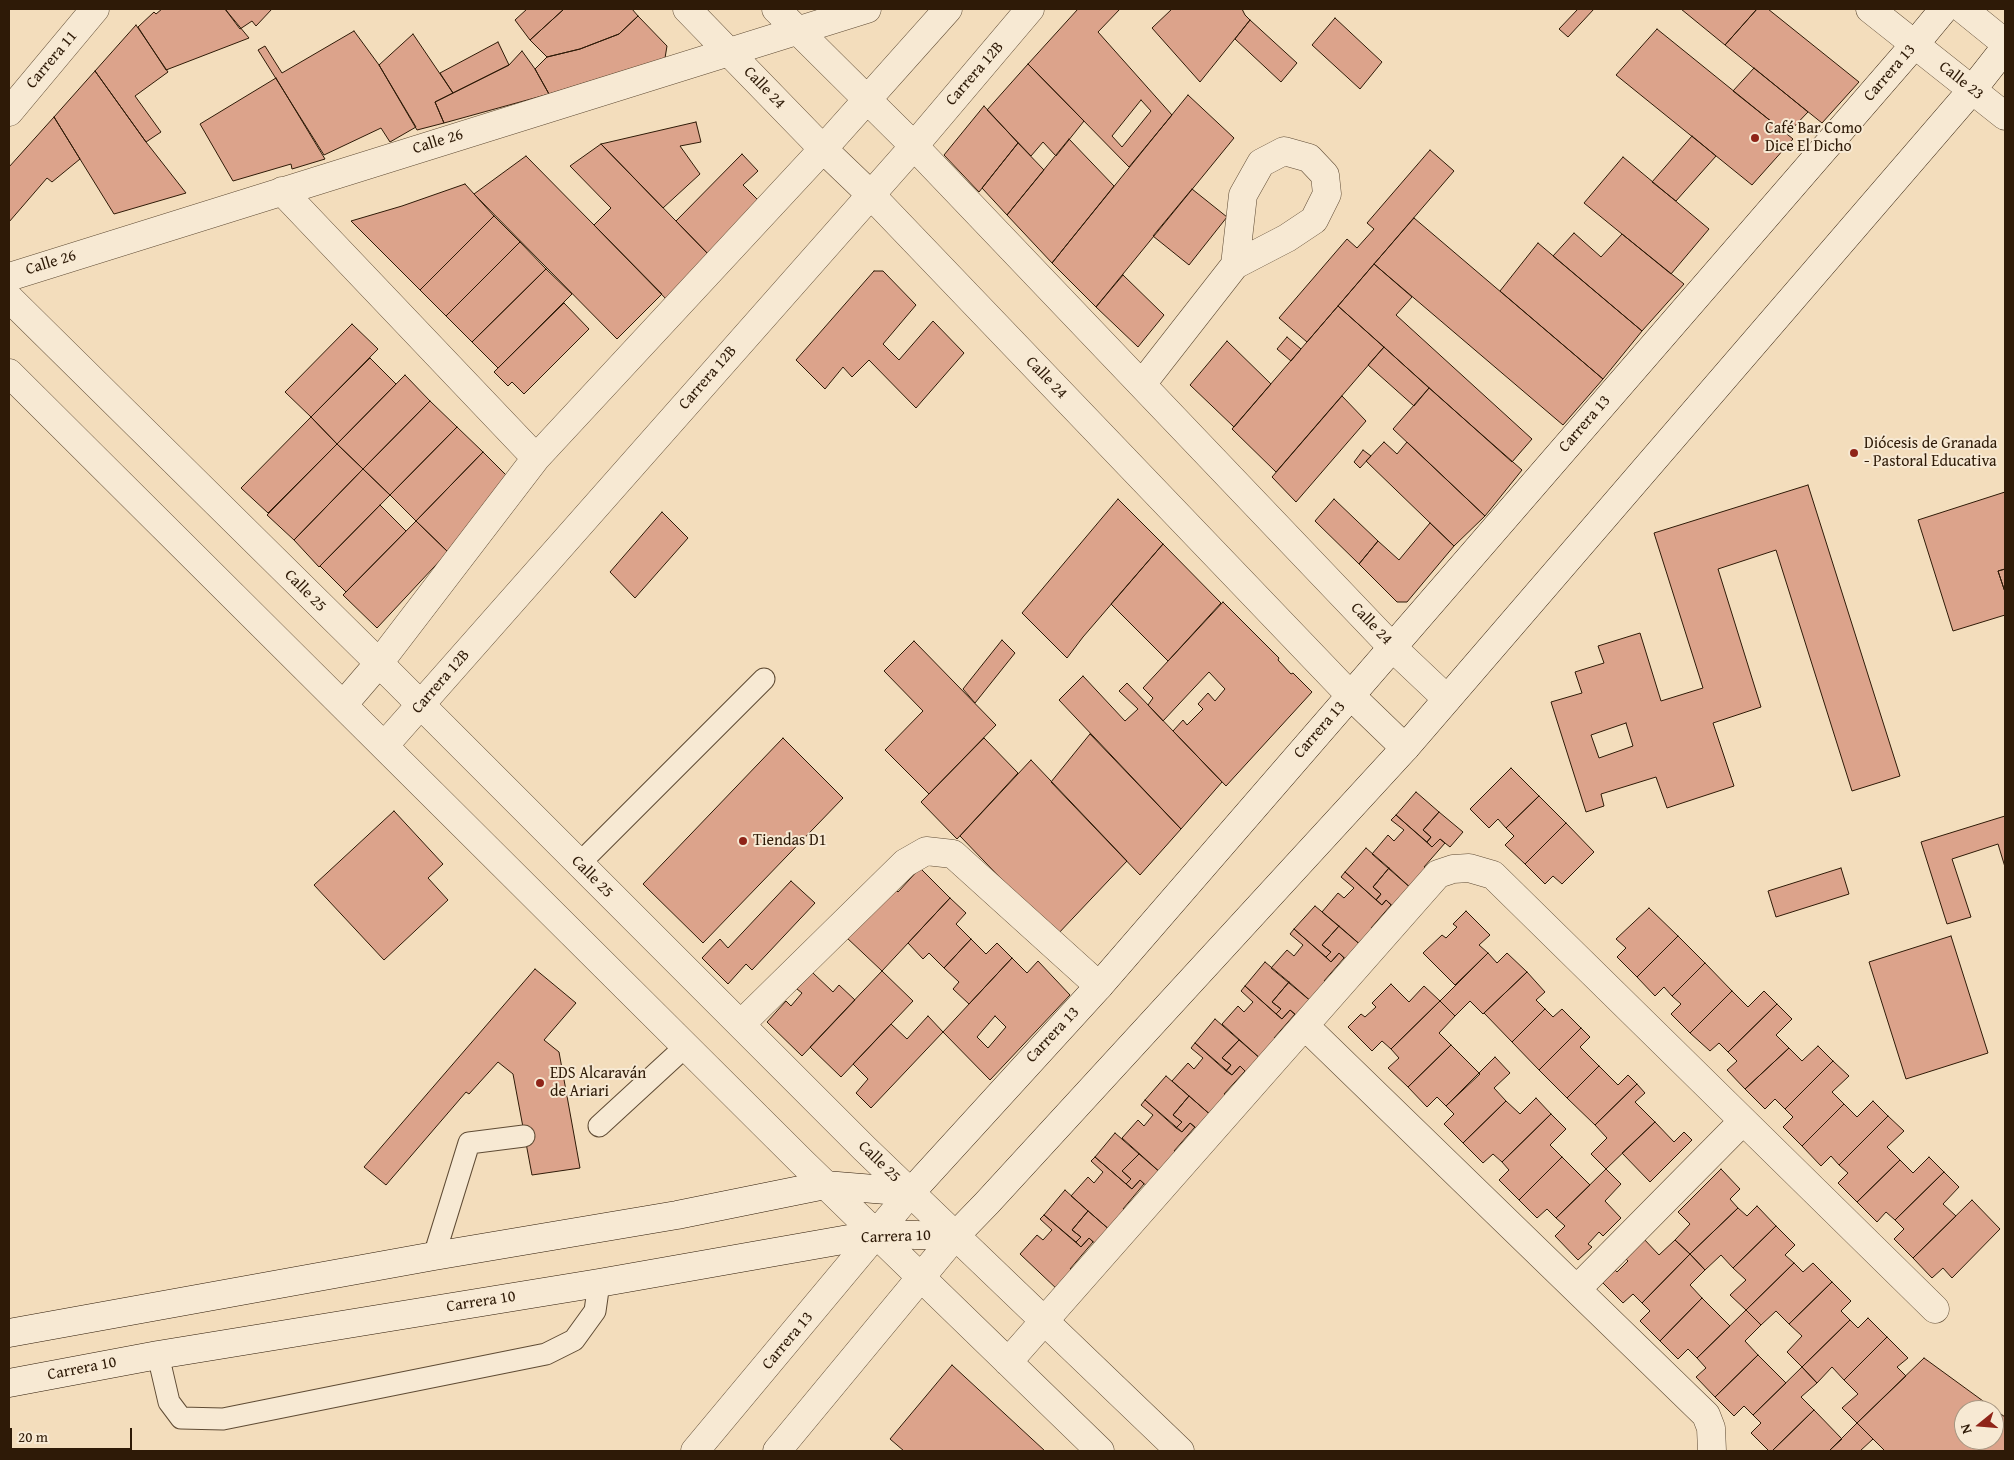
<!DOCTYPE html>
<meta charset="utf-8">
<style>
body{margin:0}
#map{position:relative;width:2014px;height:1460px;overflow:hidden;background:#f3ddbc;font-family:"Gentium Book Plus",serif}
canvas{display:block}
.frame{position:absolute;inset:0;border:10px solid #2e1a07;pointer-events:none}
.north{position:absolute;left:1954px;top:1400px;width:50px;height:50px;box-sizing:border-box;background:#f7e9d3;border:1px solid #a79681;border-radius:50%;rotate:253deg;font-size:14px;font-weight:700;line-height:20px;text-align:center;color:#2e1a07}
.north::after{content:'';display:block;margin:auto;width:18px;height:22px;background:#8f2418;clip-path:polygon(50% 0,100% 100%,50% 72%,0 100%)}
.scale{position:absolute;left:10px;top:1428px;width:122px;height:22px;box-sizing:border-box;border:2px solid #2e1a07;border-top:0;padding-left:6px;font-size:15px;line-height:18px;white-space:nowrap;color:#2e1a07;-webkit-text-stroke:4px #f7e9d3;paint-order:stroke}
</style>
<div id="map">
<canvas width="2014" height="1460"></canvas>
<div class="frame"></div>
<div class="north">N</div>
<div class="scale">20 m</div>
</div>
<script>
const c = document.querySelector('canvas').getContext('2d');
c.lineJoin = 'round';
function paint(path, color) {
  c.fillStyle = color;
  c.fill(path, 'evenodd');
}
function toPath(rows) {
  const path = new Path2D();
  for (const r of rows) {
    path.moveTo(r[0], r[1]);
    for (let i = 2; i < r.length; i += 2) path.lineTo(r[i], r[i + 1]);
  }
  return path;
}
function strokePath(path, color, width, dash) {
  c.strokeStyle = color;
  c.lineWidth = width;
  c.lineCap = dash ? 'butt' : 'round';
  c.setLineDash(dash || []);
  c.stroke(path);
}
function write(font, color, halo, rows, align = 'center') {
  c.font = font + ' "Gentium Book Plus",serif';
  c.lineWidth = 4;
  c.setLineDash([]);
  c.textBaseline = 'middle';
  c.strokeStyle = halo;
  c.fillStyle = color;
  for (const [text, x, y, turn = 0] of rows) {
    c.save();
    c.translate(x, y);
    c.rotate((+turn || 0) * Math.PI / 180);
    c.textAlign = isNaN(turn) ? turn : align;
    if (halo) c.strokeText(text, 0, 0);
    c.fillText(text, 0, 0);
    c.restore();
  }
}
const building = toPath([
 [162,9,225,9,249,38,166,70,138,27,154,12,156,14,162,9],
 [225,9,272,9,256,26,252,21,240,29,225,9],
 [527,9,564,9,530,40,515,20,527,9],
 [564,9,632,9,638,16,619,34,580,49,547,57,530,40,564,9],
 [1078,9,1120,9,1098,32,1172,115,1129,167,1028,64,1078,9],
 [1141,100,1151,111,1122,147,1112,136,1141,100],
 [1172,9,1242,9,1245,15,1250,20,1200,82,1152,28,1172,9],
 [1578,9,1594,9,1568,37,1559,29,1578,9],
 [1681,9,1757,9,1725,45,1681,9],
 [1757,9,1768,9,1859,82,1822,123,1725,45,1757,9],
 [638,16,667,46,665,58,549,94,535,69,547,57,580,49,619,34,638,16],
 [1335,18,1382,62,1360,89,1312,45,1335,18],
 [1250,20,1297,63,1281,82,1235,39,1250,20],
 [136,25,168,72,135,96,161,132,146,142,95,71,136,25],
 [1657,29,1793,139,1752,185,1616,75,1657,29],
 [354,31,379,65,416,127,390,142,381,128,324,155,258,50,265,46,282,73,354,31],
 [413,34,453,93,435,102,444,123,417,130,379,65,413,34],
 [498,42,509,65,453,93,440,73,498,42],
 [522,51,535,69,549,94,444,123,435,102,509,65,522,51],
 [1028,64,1084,121,1056,156,1043,142,1031,156,987,110,1028,64],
 [1754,68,1808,112,1787,134,1733,91,1754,68],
 [95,71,146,142,186,193,114,214,54,117,95,71],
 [276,78,325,159,292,169,291,164,233,181,200,124,276,78],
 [1188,95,1234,138,1096,307,1052,263,1188,95],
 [984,106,1018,143,979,192,944,155,984,106],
 [54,117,80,159,52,182,47,178,9,222,9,167,54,117],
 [696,122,701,142,680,146,700,174,663,208,601,144,696,122],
 [1692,136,1716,156,1676,201,1652,182,1692,136],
 [1069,139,1114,186,1052,263,1007,215,1069,139],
 [1018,143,1044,170,1007,215,982,188,1018,143],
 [601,144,711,257,670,303,594,225,611,208,570,166,601,144],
 [1430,150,1454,171,1307,342,1279,318,1347,239,1357,248,1374,229,1367,223,1430,150],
 [742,154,758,171,743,185,763,205,711,257,676,221,742,154],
 [526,156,662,294,617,339,474,194,526,156],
 [1623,157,1709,229,1671,274,1584,203,1623,157],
 [465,184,494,216,420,290,351,221,402,206,465,184],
 [1192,189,1227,217,1189,265,1153,236,1192,189],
 [494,216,520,242,446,316,420,290,494,216],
 [1414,218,1603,379,1563,425,1374,264,1414,218],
 [1574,233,1601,257,1622,234,1684,284,1642,331,1553,256,1574,233],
 [520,242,546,269,472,342,446,316,520,242],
 [1538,243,1642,331,1603,379,1500,291,1538,243],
 [1374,264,1412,297,1396,315,1532,439,1512,462,1338,306,1374,264],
 [546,269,572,294,498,368,472,342,546,269],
 [874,271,883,271,916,305,883,344,899,360,933,321,964,353,916,408,869,360,852,377,843,367,825,389,796,360,874,271],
 [1123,275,1164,315,1138,347,1096,307,1123,275],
 [564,303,589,329,524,394,512,382,508,386,494,372,564,303],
 [1338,306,1384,347,1276,472,1232,429,1338,306],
 [352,324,378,349,311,417,285,392,352,324],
 [1287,337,1301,349,1291,361,1277,349,1287,337],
 [1227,341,1271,384,1234,427,1190,385,1227,341],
 [1384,347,1429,388,1414,406,1368,365,1384,347],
 [370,358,396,384,337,444,311,417,370,358],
 [405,375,430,401,363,469,337,444,405,375],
 [1429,388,1522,470,1485,516,1393,429,1429,388],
 [1342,396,1366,421,1296,502,1272,477,1342,396],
 [430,401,457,427,390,495,363,469,430,401],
 [311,417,337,444,268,513,241,488,311,417],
 [457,427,483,452,416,521,390,495,457,427],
 [1384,442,1397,454,1407,442,1485,516,1454,546,1366,461,1384,442],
 [337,444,363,469,294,540,267,515,337,444],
 [1363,450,1371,456,1360,468,1354,462,1363,450],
 [483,452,514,483,448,552,416,521,483,452],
 [363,469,390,495,319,567,294,540,363,469],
 [1808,485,1900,776,1852,791,1776,550,1718,569,1761,707,1713,723,1734,786,1667,808,1656,777,1601,794,1604,806,1586,812,1551,702,1582,693,1575,672,1604,663,1598,646,1640,633,1661,701,1703,688,1654,533,1808,485],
 [1626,723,1633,746,1599,758,1591,735,1626,723],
 [2005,492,2005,569,1998,571,2005,592,2005,615,1953,631,1918,520,2005,492],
 [1118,499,1163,544,1083,637,1067,658,1022,613,1118,499],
 [1334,499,1378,541,1359,564,1315,521,1334,499],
 [380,505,406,531,346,592,320,566,380,505],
 [662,512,688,538,635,598,610,572,662,512],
 [416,521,448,552,377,628,343,595,416,521],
 [1430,523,1454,546,1407,602,1397,602,1359,564,1378,541,1399,560,1430,523],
 [1163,544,1221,603,1168,661,1111,604,1163,544],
 [2005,569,2005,592,1998,571,2005,569],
 [1223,602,1279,658,1278,660,1291,674,1293,673,1312,692,1226,786,1173,731,1183,720,1187,725,1203,709,1198,704,1208,693,1215,701,1225,689,1209,672,1163,721,1148,705,1153,698,1143,688,1223,602],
 [1002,640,1015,653,975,703,963,689,1002,640],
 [914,641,996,725,929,794,885,750,923,711,884,671,914,641],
 [1083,676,1125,721,1138,709,1119,691,1127,683,1222,782,1181,829,1059,700,1083,676],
 [1090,734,1181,829,1140,875,1051,782,1090,734],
 [783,738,843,798,703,943,643,884,783,738],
 [984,738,1018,773,957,839,921,802,984,738],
 [1031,760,1127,861,1056,936,960,836,1031,760],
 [1511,768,1539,796,1506,828,1498,819,1489,828,1470,809,1511,768],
 [1416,792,1439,812,1423,830,1431,837,1427,842,1396,815,1416,792],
 [1539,796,1566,823,1525,864,1505,845,1514,836,1506,828,1539,796],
 [394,811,443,864,428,878,448,900,384,960,314,885,394,811],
 [1439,812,1463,832,1450,847,1440,839,1432,847,1427,842,1431,837,1423,830,1439,812],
 [1396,815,1432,847,1440,839,1445,843,1424,867,1429,871,1413,890,1372,854,1388,835,1394,841,1404,830,1391,820,1396,815],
 [2005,816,2005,867,1998,844,1952,859,1971,917,1947,924,1921,842,2005,816],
 [1566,823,1594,852,1562,884,1553,876,1545,884,1525,864,1566,823],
 [1366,848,1389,868,1373,887,1381,894,1376,900,1345,872,1366,848],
 [920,868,950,898,882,971,846,937,893,887,898,892,920,868],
 [1389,868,1413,890,1396,909,1386,900,1382,905,1376,900,1381,894,1373,887,1389,868],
 [1841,868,1849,894,1776,917,1768,891,1841,868],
 [1345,872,1382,905,1386,900,1391,905,1371,928,1375,932,1363,947,1322,912,1338,893,1344,898,1354,888,1341,877,1345,872],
 [791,881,815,903,752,970,746,964,728,984,702,958,720,939,728,948,791,881],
 [950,898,966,913,956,924,971,939,944,968,929,953,923,959,908,943,950,898],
 [1315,906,1339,926,1322,945,1331,952,1326,957,1294,929,1315,906],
 [1649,908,1678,936,1637,977,1617,957,1626,948,1616,939,1649,908],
 [1466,911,1490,935,1479,945,1488,953,1455,985,1423,953,1442,935,1446,938,1457,927,1453,924,1466,911],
 [1339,926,1363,947,1349,962,1339,953,1331,962,1326,957,1331,952,1322,945,1339,926],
 [1294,929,1331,962,1339,953,1344,958,1324,981,1328,985,1313,1003,1271,968,1287,950,1294,956,1303,945,1290,934,1294,929],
 [1678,936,1705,963,1672,996,1664,987,1655,996,1637,977,1678,936],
 [1951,936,1988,1053,1906,1079,1869,962,1951,936],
 [971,939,986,954,997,943,1012,958,969,1004,953,989,959,982,944,968,971,939],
 [1488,953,1497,963,1507,953,1527,972,1483,1014,1470,1001,1455,1016,1440,1001,1488,953],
 [1012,958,1027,973,1038,961,1070,995,990,1080,943,1032,1012,958],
 [995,1016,1006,1027,988,1048,977,1037,995,1016],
 [1265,962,1289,982,1272,1002,1281,1009,1276,1014,1245,986,1265,962],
 [1705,963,1732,991,1690,1033,1671,1014,1681,1004,1672,996,1705,963],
 [535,969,576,1003,544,1040,559,1052,580,1168,532,1175,513,1074,498,1062,469,1094,466,1092,386,1185,364,1167,535,969],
 [882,971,913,1001,841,1077,810,1047,882,971],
 [1527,972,1545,992,1536,1000,1545,1009,1512,1042,1484,1013,1527,972],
 [813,973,833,992,839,985,855,1000,802,1056,767,1022,786,1001,791,1006,802,993,797,989,813,973],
 [1289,982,1313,1003,1299,1018,1290,1010,1282,1019,1276,1014,1281,1009,1272,1002,1289,982],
 [1391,984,1409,1002,1424,986,1440,1001,1391,1049,1382,1041,1372,1051,1348,1027,1361,1014,1365,1017,1376,1007,1372,1003,1391,984],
 [1245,986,1282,1019,1290,1010,1295,1014,1274,1038,1278,1042,1262,1060,1222,1024,1238,1006,1244,1012,1253,1002,1241,991,1245,986],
 [1732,991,1748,1007,1764,991,1777,1004,1728,1052,1719,1043,1710,1051,1690,1033,1732,991],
 [1440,1001,1455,1016,1439,1033,1451,1045,1408,1087,1388,1068,1399,1058,1391,1049,1440,1001],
 [1777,1004,1792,1019,1776,1035,1789,1048,1745,1089,1727,1070,1737,1061,1728,1052,1777,1004],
 [1545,1009,1553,1017,1562,1009,1581,1028,1539,1070,1512,1042,1545,1009],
 [928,1016,943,1032,871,1108,856,1093,868,1079,853,1064,891,1024,907,1039,928,1016],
 [1215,1019,1239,1040,1222,1058,1231,1065,1226,1071,1195,1043,1215,1019],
 [1581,1028,1590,1037,1580,1047,1599,1066,1567,1098,1539,1070,1581,1028],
 [1239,1040,1262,1060,1249,1075,1240,1066,1232,1075,1226,1071,1231,1065,1222,1058,1239,1040],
 [1195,1043,1232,1075,1240,1066,1245,1071,1224,1094,1229,1098,1213,1117,1172,1081,1188,1063,1194,1069,1203,1058,1191,1048,1195,1043],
 [1451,1045,1480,1074,1446,1106,1437,1097,1427,1107,1408,1087,1451,1045],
 [1818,1046,1833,1061,1785,1109,1775,1099,1765,1109,1745,1089,1789,1048,1802,1061,1818,1046],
 [1495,1057,1510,1073,1494,1088,1506,1101,1463,1143,1444,1124,1454,1114,1446,1106,1495,1057],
 [1833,1061,1849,1076,1832,1092,1844,1104,1802,1146,1783,1127,1793,1117,1785,1109,1833,1061],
 [1599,1066,1618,1085,1628,1075,1637,1084,1595,1125,1567,1098,1599,1066],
 [1166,1076,1189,1096,1173,1115,1182,1122,1176,1128,1145,1100,1166,1076],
 [1637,1084,1645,1093,1635,1102,1655,1122,1606,1169,1591,1154,1607,1138,1595,1125,1637,1084],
 [1189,1096,1213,1117,1199,1131,1190,1123,1182,1132,1176,1128,1182,1122,1173,1115,1189,1096],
 [1536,1098,1551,1114,1502,1162,1493,1154,1483,1163,1463,1143,1506,1101,1520,1114,1536,1098],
 [1145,1100,1182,1132,1190,1123,1195,1127,1174,1151,1178,1155,1162,1174,1122,1138,1138,1120,1144,1126,1153,1115,1141,1105,1145,1100],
 [1873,1101,1888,1116,1839,1165,1831,1156,1821,1166,1802,1146,1844,1104,1857,1117,1873,1101],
 [1551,1114,1566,1129,1550,1145,1562,1157,1519,1200,1499,1180,1509,1170,1502,1162,1551,1114],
 [1888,1116,1904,1131,1887,1147,1900,1160,1857,1202,1838,1183,1848,1173,1839,1165,1888,1116],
 [1655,1122,1674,1142,1684,1132,1692,1140,1650,1182,1622,1153,1655,1122],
 [1115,1133,1139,1154,1122,1171,1131,1179,1126,1184,1095,1157,1115,1133],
 [1139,1154,1162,1174,1149,1188,1140,1180,1132,1189,1126,1184,1131,1179,1122,1171,1139,1154],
 [1095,1157,1132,1189,1140,1180,1144,1184,1123,1209,1127,1213,1111,1231,1071,1196,1088,1177,1094,1183,1103,1172,1091,1161,1095,1157],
 [1562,1157,1590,1185,1556,1218,1547,1209,1537,1218,1519,1200,1562,1157],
 [1929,1157,1944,1172,1895,1220,1886,1212,1877,1222,1857,1202,1900,1160,1913,1173,1929,1157],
 [1606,1169,1621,1184,1605,1201,1621,1218,1603,1236,1599,1232,1588,1244,1592,1247,1578,1260,1555,1236,1565,1226,1556,1218,1606,1169],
 [1721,1169,1740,1189,1730,1199,1738,1208,1690,1254,1675,1240,1690,1224,1678,1212,1721,1169],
 [1944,1172,1959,1187,1943,1204,1956,1216,1913,1258,1894,1239,1904,1229,1895,1220,1944,1172],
 [1065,1190,1088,1211,1072,1230,1081,1237,1076,1242,1044,1215,1065,1190],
 [1972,1200,2000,1229,1952,1278,1943,1268,1932,1278,1913,1258,1972,1200],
 [1757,1206,1776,1226,1733,1268,1721,1255,1705,1270,1690,1254,1738,1208,1747,1216,1757,1206],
 [1088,1211,1111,1231,1098,1246,1089,1238,1081,1247,1076,1242,1081,1237,1072,1230,1088,1211],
 [1044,1215,1081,1247,1089,1238,1093,1242,1070,1269,1075,1273,1059,1291,1020,1254,1037,1235,1043,1240,1052,1230,1040,1219,1044,1215],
 [1776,1226,1795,1245,1785,1255,1794,1263,1746,1310,1730,1295,1746,1280,1733,1268,1776,1226],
 [1643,1238,1659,1255,1675,1240,1690,1254,1642,1303,1633,1294,1623,1303,1600,1280,1613,1268,1617,1272,1628,1261,1624,1257,1643,1238],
 [1690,1254,1705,1270,1690,1285,1702,1298,1660,1341,1640,1321,1650,1311,1642,1303,1690,1254],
 [1794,1263,1803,1272,1813,1263,1832,1282,1789,1324,1776,1311,1761,1325,1746,1310,1794,1263],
 [1832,1282,1851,1301,1841,1311,1850,1320,1802,1367,1787,1352,1802,1336,1789,1324,1832,1282],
 [1702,1298,1730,1326,1697,1358,1688,1349,1678,1359,1660,1341,1702,1298],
 [1746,1310,1761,1325,1745,1341,1758,1355,1715,1397,1696,1377,1706,1368,1697,1358,1746,1310],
 [1868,1318,1887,1337,1844,1380,1832,1367,1817,1383,1802,1367,1850,1320,1858,1328,1868,1318],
 [1887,1337,1908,1358,1897,1367,1906,1376,1857,1423,1842,1408,1858,1394,1844,1380,1887,1337],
 [1758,1355,1786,1383,1753,1415,1744,1406,1734,1416,1715,1397,1758,1355],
 [1924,1358,2005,1417,2005,1451,1885,1451,1857,1423,1924,1358],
 [1964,1410,1994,1410,1994,1440,1964,1440,1964,1410],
 [952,1365,1045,1451,904,1451,890,1439,952,1365],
 [1802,1367,1817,1383,1801,1397,1814,1410,1772,1451,1769,1451,1751,1433,1761,1423,1753,1415,1802,1367],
 [1814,1410,1842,1439,1829,1451,1772,1451,1814,1410],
 [1857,1423,1873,1439,1860,1451,1829,1451,1857,1423]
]);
paint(building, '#dca38b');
strokePath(building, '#2e1a07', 1);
const service = toPath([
 [579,864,764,679],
 [599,1126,686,1046],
 [434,1256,469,1143,524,1136],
 [158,1355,169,1402,181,1418,223,1419,546,1354,574,1340,595,1311,599,1283]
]);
const minor = toPath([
 [687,9,823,149,870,194,1350,695,1405,748],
 [776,9,914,146,1392,647,1447,699],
 [1870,9,2005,116],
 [1963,9,2005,43],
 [9,112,95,9],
 [282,191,536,458],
 [9,277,867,9],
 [9,298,379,663,865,1149,1180,1451],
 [9,373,802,1162,1100,1451],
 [1142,384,1235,265,1287,238,1314,220,1327,194,1325,175,1309,158,1284,151,1261,163,1243,195,1235,265],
 [343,705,379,663,536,458,823,149,948,9],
 [384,746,914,146,1030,9],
 [741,1024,905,863,926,851,953,854,1099,986],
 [1305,1026,1706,1415,1711,1428,1712,1451],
 [1577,1289,1743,1121],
 [1008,1362,1438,874,1453,869,1469,868,1493,875,1935,1309],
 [695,1451,911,1192],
 [777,1451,955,1236]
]);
const secondary = toPath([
 [9,1333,434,1256,677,1215,825,1185,911,1192,1099,986,1915,44,1944,9],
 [9,1383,158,1355,599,1283,877,1234,955,1236,987,1203,1405,748,1972,90,2005,48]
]);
strokePath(service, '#5f4b34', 23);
strokePath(minor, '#5f4b34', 29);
strokePath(secondary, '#2e1a07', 29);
strokePath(service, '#f7e9d3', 21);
strokePath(minor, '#f7e9d3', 28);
strokePath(secondary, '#f7e9d3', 28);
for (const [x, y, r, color] of [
 [1755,138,5,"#8f2418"],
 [1854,453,5,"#8f2418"],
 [743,841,5,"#8f2418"],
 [540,1083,5,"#8f2418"]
]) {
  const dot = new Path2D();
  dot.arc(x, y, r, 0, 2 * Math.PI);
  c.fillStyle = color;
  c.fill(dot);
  strokePath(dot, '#f7e9d3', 2);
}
write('16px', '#2e1a07', '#f7e9d3', [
 ["Carrera 11",52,60,-50],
 ["Carrera 13",1890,73,-49],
 ["Carrera 12B",975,74,-49],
 ["Calle 23",1961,81,38],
 ["Calle 24",764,88,46],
 ["Calle 26",438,142,-17],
 ["Calle 26",51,263,-17],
 ["Carrera 12B",708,378,-49],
 ["Calle 24",1046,378,46],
 ["Carrera 13",1585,424,-49],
 ["Calle 25",305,591,45],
 ["Calle 24",1371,624,46],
 ["Carrera 12B",441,682,-49],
 ["Carrera 13",1320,730,-49],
 ["Calle 25",592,877,45],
 ["Carrera 13",1053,1035,-47],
 ["Calle 25",879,1162,44],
 ["Carrera 10",896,1237,-2],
 ["Carrera 10",481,1302,-9],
 ["Carrera 13",788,1341,-50],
 ["Carrera 10",82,1369,-11]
]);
write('16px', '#2e1a07', '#f7e9d3', [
 ["Café Bar Como",1765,129],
 ["Dice El Dicho",1765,147],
 ["Diócesis de Granada",1864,444],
 ["- Pastoral Educativa",1864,462],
 ["Tiendas D1",753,841],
 ["EDS Alcaraván",550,1074],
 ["de Ariari",550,1092]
], 'left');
</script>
